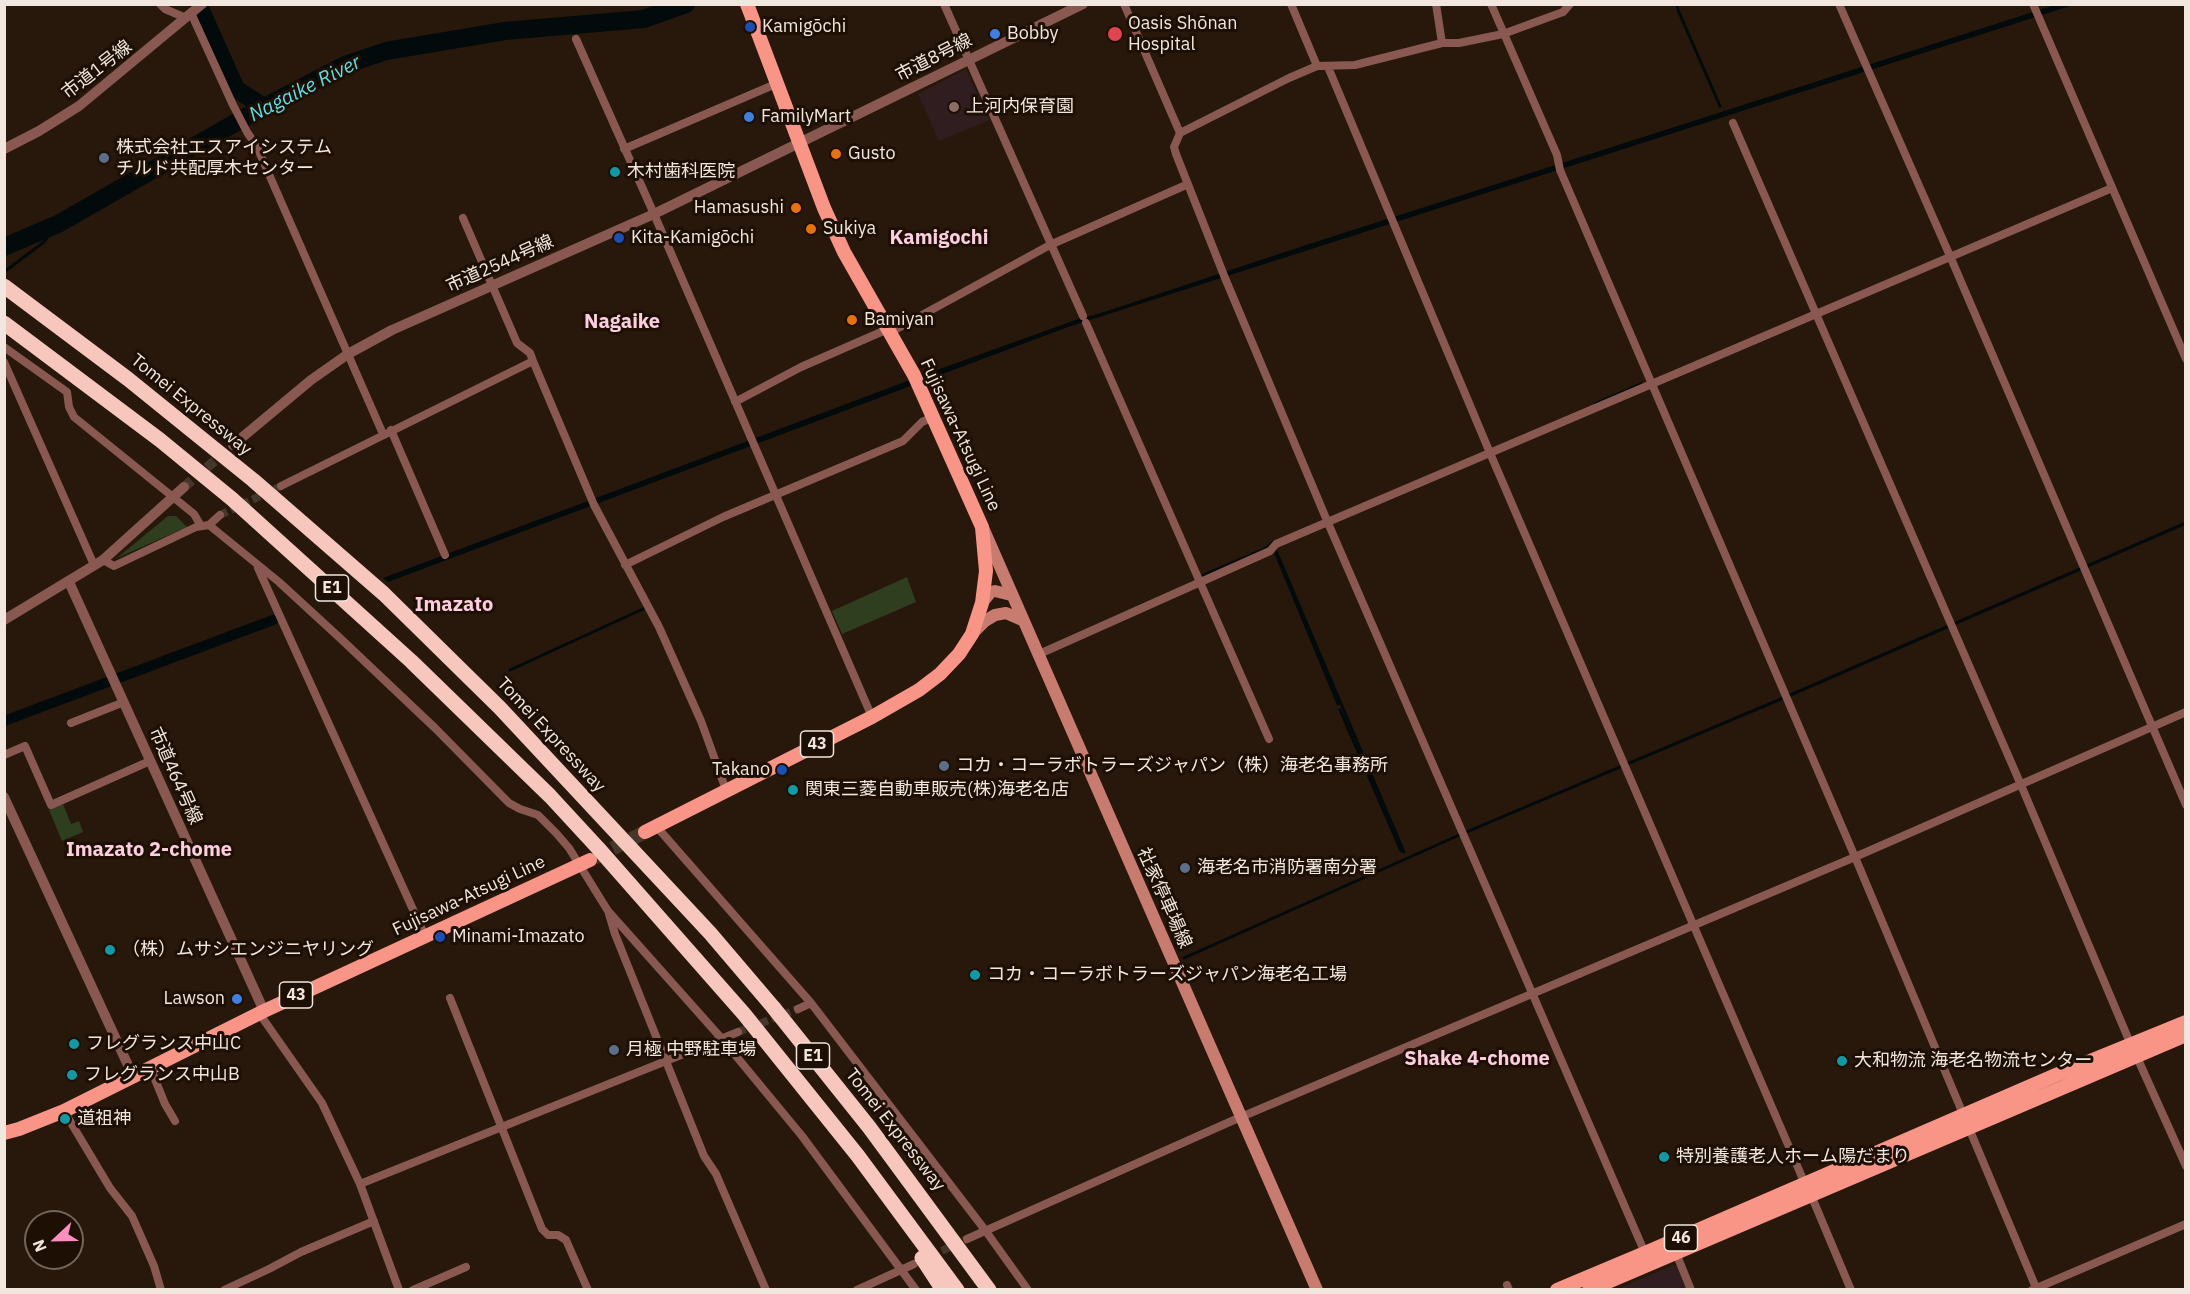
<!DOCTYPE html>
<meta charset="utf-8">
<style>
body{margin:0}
#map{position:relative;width:2190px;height:1294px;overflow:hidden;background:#27180b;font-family:"IBM Plex Sans",sans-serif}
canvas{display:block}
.frame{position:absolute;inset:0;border:6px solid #f1e7de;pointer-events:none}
.north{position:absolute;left:24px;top:1210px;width:60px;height:60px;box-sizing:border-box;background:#1d0f04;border:2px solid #72655b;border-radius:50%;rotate:248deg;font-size:16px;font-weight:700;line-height:24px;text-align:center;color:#f1e7de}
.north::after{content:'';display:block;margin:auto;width:21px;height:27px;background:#fd8ec0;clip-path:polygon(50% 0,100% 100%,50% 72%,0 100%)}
</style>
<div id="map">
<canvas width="2190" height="1294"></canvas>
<div class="frame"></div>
<div class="north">N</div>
</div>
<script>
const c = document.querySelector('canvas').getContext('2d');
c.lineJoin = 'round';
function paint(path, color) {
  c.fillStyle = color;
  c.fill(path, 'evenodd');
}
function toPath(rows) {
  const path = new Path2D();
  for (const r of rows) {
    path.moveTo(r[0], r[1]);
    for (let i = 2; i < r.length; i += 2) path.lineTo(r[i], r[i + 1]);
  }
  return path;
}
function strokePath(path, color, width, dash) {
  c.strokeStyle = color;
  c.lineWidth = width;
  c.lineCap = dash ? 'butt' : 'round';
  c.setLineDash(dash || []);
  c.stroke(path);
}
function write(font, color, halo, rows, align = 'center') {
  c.font = font + ' "IBM Plex Sans","Noto Sans JP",sans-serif';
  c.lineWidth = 6;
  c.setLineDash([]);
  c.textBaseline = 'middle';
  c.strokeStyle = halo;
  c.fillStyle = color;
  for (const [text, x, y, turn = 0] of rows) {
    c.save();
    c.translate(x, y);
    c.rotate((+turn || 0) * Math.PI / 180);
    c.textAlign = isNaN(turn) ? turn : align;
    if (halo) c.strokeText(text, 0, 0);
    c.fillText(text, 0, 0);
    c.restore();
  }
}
paint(toPath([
 [966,69,989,120,939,141,918,94],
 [1674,1265,1677,1266,1688,1290,1615,1290]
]), '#301d20');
paint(toPath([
 [168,516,176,516,187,527,117,558],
 [907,577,916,602,842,634,832,611],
 [63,804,71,824,79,821,83,832,62,841,49,810]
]), '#2e3e1f');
paint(toPath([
 [2055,5,2073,5,1068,327,388,582,383,578,926,374,1081,318,1101,313,1300,247]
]), '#020a0b');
strokePath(toPath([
 [1677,4,1678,10,1720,106],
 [4,272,44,242,55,226],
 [1595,404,1641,384],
 [1276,551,1404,852],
 [1276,554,1338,704],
 [1202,576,1267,548,1273,542],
 [510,670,643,609],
 [1340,710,1401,851],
 [1184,958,1457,836,1795,693,2186,523]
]), '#020a0b', 3);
strokePath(toPath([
 [4,721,273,620]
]), '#020a0b', 10);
strokePath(toPath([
 [198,4,236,89,264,107],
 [4,247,58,224,249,115,345,65,386,51,505,31,644,19,686,4]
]), '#020a0b', 18);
strokePath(toPath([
 [220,515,281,486],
 [738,1032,798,1009],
 [931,1256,967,1239]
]), '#45372b', 8, [8, 4]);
strokePath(toPath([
 [184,487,225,452]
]), '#45372b', 10, [10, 5]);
strokePath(toPath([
 [594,858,645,832]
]), '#45372b', 14, [14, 7]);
strokePath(toPath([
 [160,4,165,9,186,18],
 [944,4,1083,316],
 [1124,4,1180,133,1174,147,1176,154,1225,278,1328,523,1645,1253],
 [1291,4,1317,66],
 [1436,4,1442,43],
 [1491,4,1557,155,1560,170,1855,857,2037,1290],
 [1839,4,1950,256,2186,805],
 [2033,4,2186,359],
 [191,13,233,105,247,132,257,147,383,434],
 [576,39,654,214,872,717],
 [1328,67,1490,453,1805,1184],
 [1733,123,2021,785,2131,1045],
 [1180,133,1289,78,1317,66,1355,65,1442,43,1459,43,1503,34,1563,12,1570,4],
 [624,149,778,83],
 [463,218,517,343,530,353,533,361,594,505,659,627,701,721,726,790],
 [1086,323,1269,739],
 [891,332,1050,245,1186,185],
 [4,347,67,392,69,407,74,417,194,514,201,526],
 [4,362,94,565],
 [735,402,801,367,888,329],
 [391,430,445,555],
 [281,486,533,361],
 [209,525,279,582,341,639,435,728,509,803,520,809,538,815,556,833,569,848,608,911,722,1039,802,1136,916,1290],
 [103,560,114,566,196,527,209,525,220,515],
 [625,565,723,517,903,441,922,422,933,417],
 [258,568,425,936],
 [1037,655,1270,551,1276,544,2112,188],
 [71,723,124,702],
 [4,755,25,746,51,805,150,761],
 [656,826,811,1003,985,1230,1028,1290],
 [609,914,615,934,704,1156,716,1174,766,1290],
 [450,998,542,1229,548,1235,558,1235,566,1240,588,1290],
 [798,1009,811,1003],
 [259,1013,322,1103,360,1184,399,1290],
 [2136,1055,2186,1166],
 [150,1067,165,1104,175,1121],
 [64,1111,110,1188,132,1216,154,1266,161,1290],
 [360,1184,738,1032],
 [1811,1195,1851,1290],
 [967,1239,1234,1120,1855,857,2186,712],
 [1676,1253,1691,1290],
 [1507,1285,1509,1290],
 [224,1290,269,1269,301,1252,374,1221],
 [413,1290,466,1267],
 [857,1290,914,1264],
 [2032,1290,2186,1224]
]), '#895951', 8);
strokePath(toPath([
 [4,149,39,131,79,106,202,4],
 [233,445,311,380,348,354,392,330,654,214,1083,4],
 [69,582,264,1011],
 [4,620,103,560,184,487],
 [4,797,133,1076]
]), '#895951', 10);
strokePath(toPath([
 [984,530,1317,1290],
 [982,603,991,592,995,591,1011,595],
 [972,634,985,621,995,615,1006,613,1022,620]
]), '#c87b6f', 12);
strokePath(toPath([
 [645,832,872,717,919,690,940,674,959,654,972,634,982,603,986,571,982,527,914,375,844,252,824,208,747,4],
 [4,1133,19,1129,64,1111,264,1011,590,860],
 [1557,1290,1645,1253,2056,1075,2186,1022],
 [1589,1290,2186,1035]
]), '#f99586', 14);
strokePath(toPath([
 [4,286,128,379,253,480,384,594,500,708,710,933,773,1007,869,1127,989,1290],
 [4,323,160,440,232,499,411,661,550,796,598,848,744,1014,858,1156,957,1290],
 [922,1258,943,1290]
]), '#f7c6bd', 15);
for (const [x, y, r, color] of [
 [750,27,6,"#1a4fb4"],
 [995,34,6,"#3f7fe0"],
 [1115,34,8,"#e0444e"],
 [954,107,6,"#8d6e63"],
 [749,117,6,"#3f7fe0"],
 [836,154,6,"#e8710a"],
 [104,158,6,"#5c6f8a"],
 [615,172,6,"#0f9aa8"],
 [796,208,6,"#e8710a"],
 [811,229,6,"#e8710a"],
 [619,238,6,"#1a4fb4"],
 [852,320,6,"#e8710a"],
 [944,766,6,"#5c6f8a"],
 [782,770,6,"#1a4fb4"],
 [793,790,6,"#0f9aa8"],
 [1185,868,6,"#5c6f8a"],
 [440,937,6,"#1a4fb4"],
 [110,950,6,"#0f9aa8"],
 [975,975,6,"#0f9aa8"],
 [237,999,6,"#3f7fe0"],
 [74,1044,6,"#0f9aa8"],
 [614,1050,6,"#5c6f8a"],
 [1842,1061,6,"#0f9aa8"],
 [72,1075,6,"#0f9aa8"],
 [65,1119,6,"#0f9aa8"],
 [1664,1157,6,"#0f9aa8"]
]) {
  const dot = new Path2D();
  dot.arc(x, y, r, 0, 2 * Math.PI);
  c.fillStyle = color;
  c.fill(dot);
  strokePath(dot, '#1d0f04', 2);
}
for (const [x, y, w] of [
 [332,588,33],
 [817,744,33],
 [296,995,33],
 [813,1056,33],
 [1681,1238,33]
]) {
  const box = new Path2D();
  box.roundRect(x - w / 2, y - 13, w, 26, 4.5);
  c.fillStyle = '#1d0f04';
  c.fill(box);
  strokePath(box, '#f1e7de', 1.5);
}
write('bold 16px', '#f1e7de', null, [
 ["E1",332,588],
 ["43",817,744],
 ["43",296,995],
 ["E1",813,1056],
 ["46",1681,1238]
]);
write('18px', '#f1e7de', '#1d0f04', [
 ["Oasis Shōnan",1128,24],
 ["Hospital",1128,45],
 ["Kamigōchi",762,27],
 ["Bobby",1007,34],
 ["上河内保育園",966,107],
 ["FamilyMart",761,117],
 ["株式会社エスアイシステム",116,148],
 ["チルド共配厚木センター",116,169],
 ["Gusto",848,154],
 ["木村歯科医院",627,172],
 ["Hamasushi",784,208,"right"],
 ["Sukiya",823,229],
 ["Kita-Kamigōchi",631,238],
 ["Bamiyan",864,320],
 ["コカ・コーラボトラーズジャパン（株）海老名事務所",956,766],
 ["Takano",770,770,"right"],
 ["関東三菱自動車販売(株)海老名店",805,790],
 ["海老名市消防署南分署",1197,868],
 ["Minami-Imazato",452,937],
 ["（株）ムサシエンジニヤリング",122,950],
 ["コカ・コーラボトラーズジャパン海老名工場",987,975],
 ["Lawson",225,999,"right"],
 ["フレグランス中山C",86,1044],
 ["月極 中野駐車場",626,1050],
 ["大和物流 海老名物流センター",1854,1061],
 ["フレグランス中山B",84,1075],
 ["道祖神",77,1119],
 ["特別養護老人ホーム陽だまり",1676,1157]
], 'left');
write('18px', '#f1e7de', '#1d0f04', [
 ["市道8号線",934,58,-27],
 ["市道1号線",97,70,-38],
 ["市道2544号線",500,264,-24],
 ["Tomei Expressway",191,405,39],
 ["Fujisawa-Atsugi Line",960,435,65],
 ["Tomei Expressway",551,735,47],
 ["市道464号線",175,776,66],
 ["Fujisawa-Atsugi Line",469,896,-25],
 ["社家停車場線",1164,898,66],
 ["Tomei Expressway",895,1130,52]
]);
write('italic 20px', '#5ddfe9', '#1d0f04', [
 ["Nagaike River",305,89,-27]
]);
write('bold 20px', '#fdcde0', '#1d0f04', [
 ["Kamigochi",939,238],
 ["Nagaike",622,322],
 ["Imazato",454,605],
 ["Imazato 2-chome",149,850],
 ["Shake 4-chome",1477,1059]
]);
</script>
